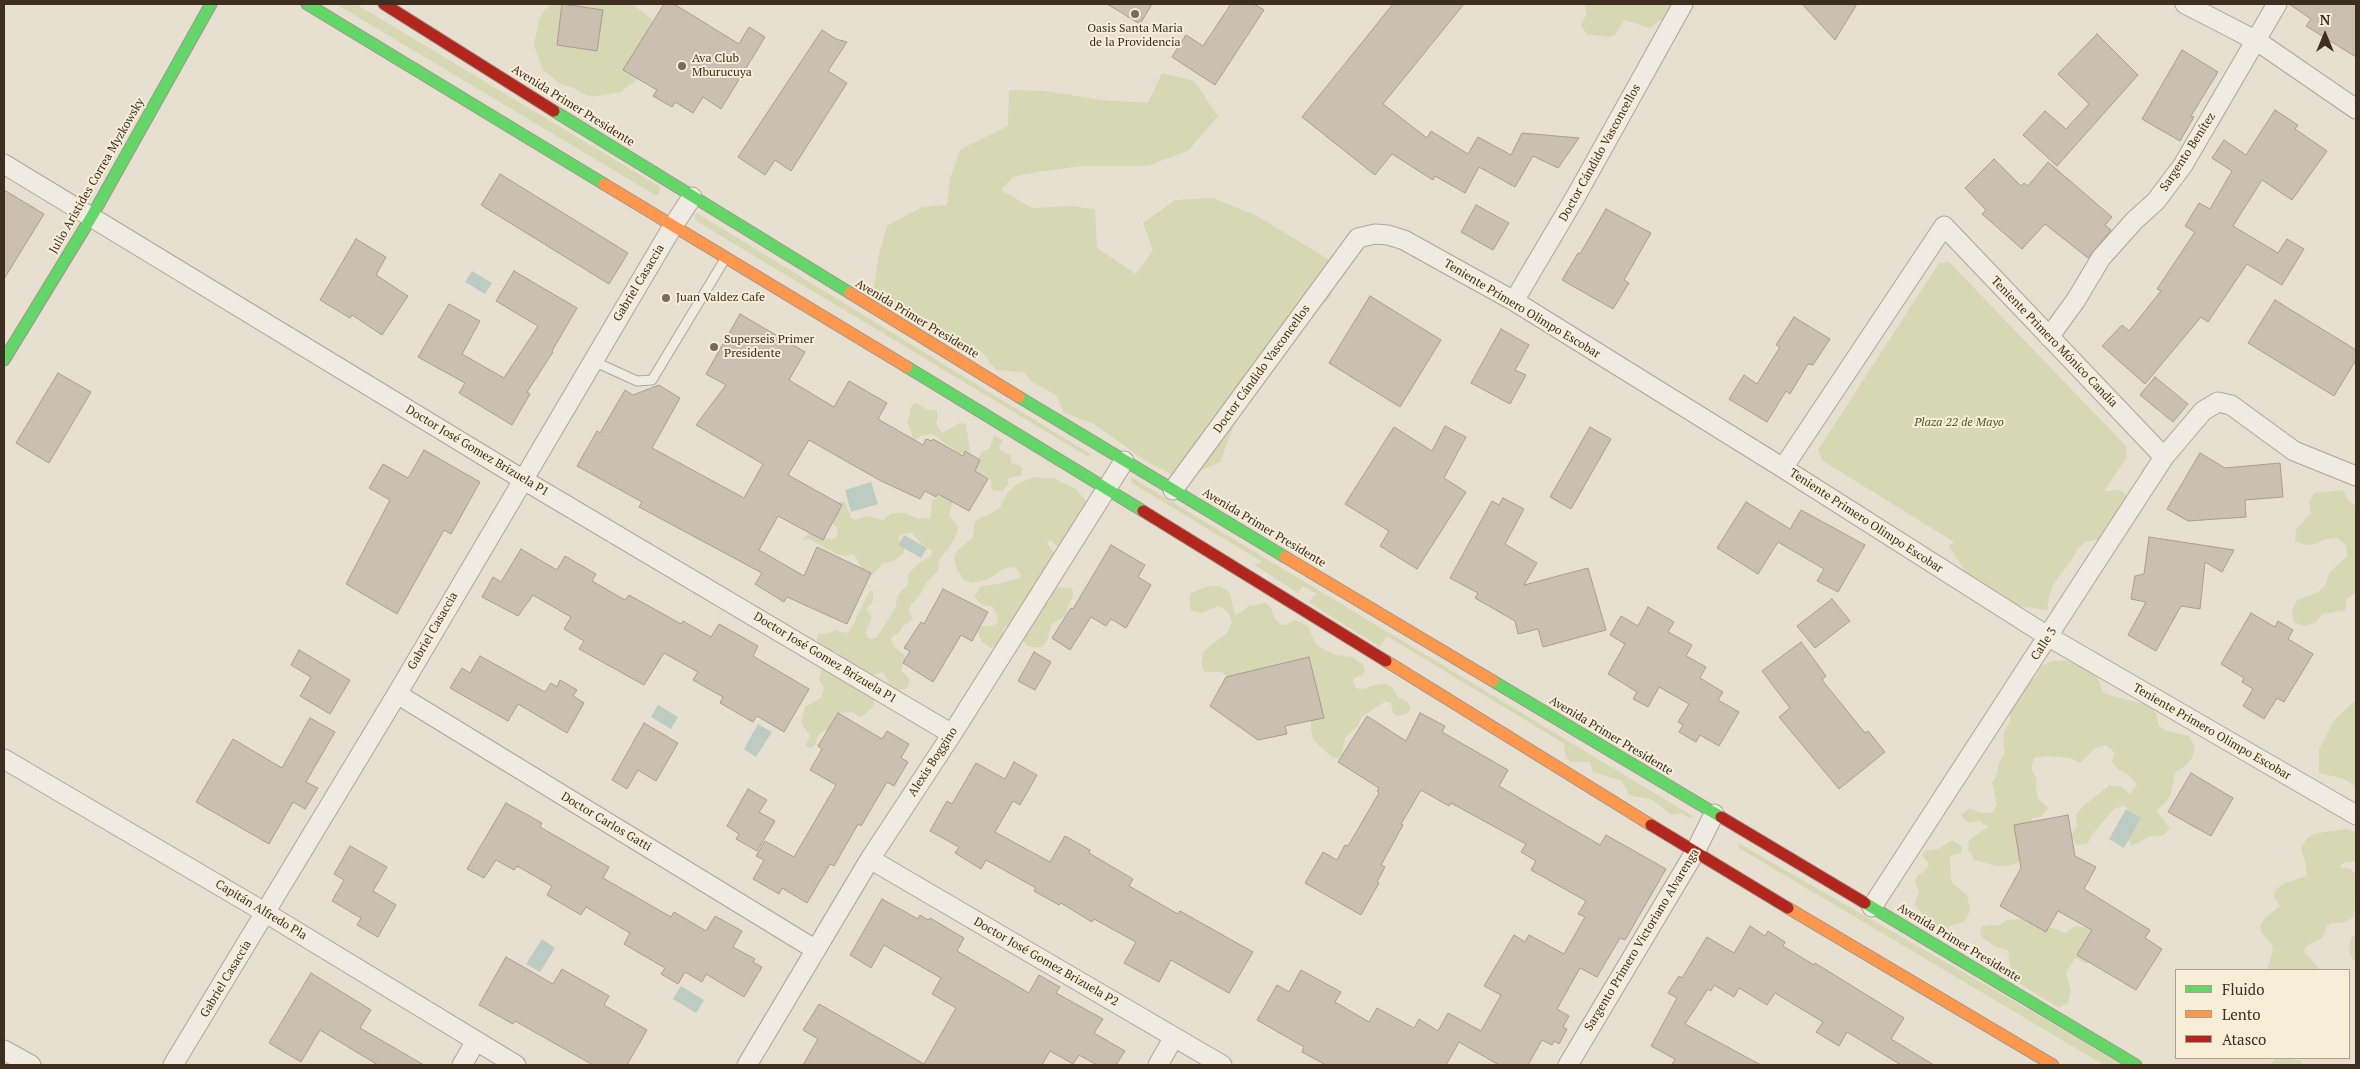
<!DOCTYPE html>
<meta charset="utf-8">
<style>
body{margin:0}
#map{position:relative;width:2360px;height:1069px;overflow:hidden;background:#e7e0d1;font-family:"PT Serif",serif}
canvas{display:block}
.frame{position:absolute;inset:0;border:5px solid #3d2e20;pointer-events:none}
.legend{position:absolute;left:2175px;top:969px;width:175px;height:90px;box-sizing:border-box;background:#f7eed8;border:1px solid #ada18e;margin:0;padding:6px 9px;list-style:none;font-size:15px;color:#3d2e20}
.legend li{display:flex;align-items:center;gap:10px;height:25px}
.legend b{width:25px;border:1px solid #ada18e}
.north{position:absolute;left:2300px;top:10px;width:50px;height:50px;-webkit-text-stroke:4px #f7eed8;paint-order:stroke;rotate:0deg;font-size:14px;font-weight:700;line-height:20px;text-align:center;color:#3d2e20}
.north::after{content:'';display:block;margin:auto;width:18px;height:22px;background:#3d2e20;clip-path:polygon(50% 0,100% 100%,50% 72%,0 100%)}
</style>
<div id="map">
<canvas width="2360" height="1069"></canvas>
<div class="frame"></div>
<ul class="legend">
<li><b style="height:6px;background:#63d668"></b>Fluido</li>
<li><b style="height:6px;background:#ff974d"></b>Lento</li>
<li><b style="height:6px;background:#b3261e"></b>Atasco</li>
</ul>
<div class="north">N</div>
</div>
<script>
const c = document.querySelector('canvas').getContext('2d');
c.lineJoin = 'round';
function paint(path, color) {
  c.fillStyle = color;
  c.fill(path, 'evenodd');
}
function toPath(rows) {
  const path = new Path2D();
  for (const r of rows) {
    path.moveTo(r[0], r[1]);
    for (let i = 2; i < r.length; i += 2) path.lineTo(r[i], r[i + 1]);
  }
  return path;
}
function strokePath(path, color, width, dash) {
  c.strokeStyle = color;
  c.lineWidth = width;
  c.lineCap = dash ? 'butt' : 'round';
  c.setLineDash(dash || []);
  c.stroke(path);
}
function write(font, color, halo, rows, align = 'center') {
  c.font = font + ' "PT Serif",serif';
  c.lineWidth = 4;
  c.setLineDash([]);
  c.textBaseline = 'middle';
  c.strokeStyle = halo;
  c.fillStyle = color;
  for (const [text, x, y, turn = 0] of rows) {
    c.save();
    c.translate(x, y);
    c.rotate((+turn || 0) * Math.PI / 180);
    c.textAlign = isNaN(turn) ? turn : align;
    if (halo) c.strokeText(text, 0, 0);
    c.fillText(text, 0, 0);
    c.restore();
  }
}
paint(toPath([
 [336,4,356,4,660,187,659,194,655,195],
 [553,4,632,4,654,21,654,59,638,79,621,92,591,97,571,87,560,84,543,70,534,45,538,23,544,10],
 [1585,4,1674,4,1670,20,1659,21,1650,28,1624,20,1615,35,1610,37,1587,34,1581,25,1586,15],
 [1162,73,1194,81,1218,116,1189,150,1148,166,1083,166,1037,172,1013,177,1001,190,1032,208,1070,206,1095,209,1097,248,1136,274,1153,250,1143,223,1175,200,1213,198,1257,216,1338,265,1330,298,1289,331,1241,407,1220,462,1181,479,1147,462,1094,424,1064,413,1056,395,1031,381,1024,372,996,370,981,351,963,347,873,294,878,259,887,226,922,207,947,205,950,178,961,149,1008,126,1009,90,1044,91,1102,100,1148,103],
 [697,213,1092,455,1087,456,696,221,695,215],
 [1949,262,2126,446,2127,457,2104,491,2117,490,2124,493,2130,509,2109,537,2086,542,2078,548,2073,558,2053,585,2049,596,2047,610,1984,601,1949,546,1954,542,1823,461,1818,450,1939,263],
 [916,403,928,410,936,410,938,416,936,424,942,433,960,423,966,424,970,452,965,450,964,453,959,453,932,434,921,436,912,442,912,434,907,421,910,416,910,408],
 [994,435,1003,440,999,448,1003,452,1011,455,1011,463,1019,465,1023,469,1021,475,1008,479,1008,485,1002,491,991,490,991,479,982,479,975,471,976,460,984,451,990,448],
 [1034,477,1055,479,1076,489,1087,502,1073,561,1071,562,1052,541,1050,540,1047,543,1057,557,1055,587,1072,588,1073,594,1065,616,1051,625,1047,641,1043,646,1038,648,1027,646,1021,637,1030,630,1031,624,1005,626,1000,642,997,647,991,648,982,642,978,632,981,626,992,626,997,623,998,617,993,607,982,605,974,597,981,586,999,584,1016,579,1021,576,1019,571,1014,567,1003,569,989,579,972,583,963,579,957,569,954,558,956,552,973,537,974,525,977,520,999,509,1008,492,1017,484],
 [1131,477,1694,817,1689,818,1681,813,1671,815,1653,800,1629,795,1622,781,1593,772,1590,762,1572,762,1567,759,1564,749,1565,744,1387,636,1380,647,1310,603,1312,597,1317,594,1303,586,1298,593,1253,564,1259,564,1261,561,1132,483],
 [2343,490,2348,500,2356,506,2356,592,2347,599,2345,610,2323,614,2315,623,2304,626,2294,622,2292,611,2297,600,2318,592,2326,584,2329,573,2347,556,2346,545,2337,538,2326,539,2316,544,2305,545,2295,541,2296,530,2311,513,2309,502,2314,493],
 [940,496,946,496,953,501,949,515,958,527,957,533,949,548,939,560,938,571,926,583,920,595,911,605,909,610,912,616,911,621,902,627,902,630,891,638,893,646,905,655,905,660,901,670,909,679,909,685,906,689,895,690,891,687,883,672,872,675,868,679,874,700,874,706,870,710,861,717,851,712,840,713,835,729,824,731,819,734,815,745,810,748,805,746,810,736,801,723,805,707,821,698,824,688,819,679,822,668,840,657,838,652,828,651,819,644,817,639,818,634,830,633,835,630,846,633,850,631,869,592,873,590,873,601,866,609,872,618,865,633,868,638,873,639,877,637,896,607,897,596,908,584,908,574,920,562,931,556,932,551,919,542,912,533,902,534,898,539,905,548,903,554,894,561,883,563,872,575,866,576,861,575,861,568,854,554,846,556,837,554,809,539,802,540,810,532,816,532,826,538,832,539,837,536,838,530,831,521,835,506,839,502,845,502,851,518,856,520,867,516,883,520,892,513,906,513,918,519,930,518,932,501],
 [1208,586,1220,586,1230,593,1235,616,1249,606,1266,603,1271,608,1274,617,1280,624,1286,625,1295,620,1308,626,1315,643,1320,647,1335,655,1353,657,1363,665,1365,670,1363,675,1354,678,1353,683,1356,688,1363,689,1375,685,1386,684,1392,687,1398,697,1408,703,1411,708,1408,713,1398,716,1393,713,1391,703,1385,702,1381,704,1362,717,1357,727,1345,738,1342,755,1338,758,1332,757,1314,741,1311,730,1311,713,1317,690,1311,669,1296,661,1231,678,1221,672,1204,672,1201,662,1204,651,1227,633,1232,622,1230,616,1223,608,1218,606,1202,613,1191,610,1189,599,1191,593],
 [2052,661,2068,661,2093,671,2097,676,2103,692,2108,695,2148,705,2156,713,2159,726,2167,731,2189,736,2195,747,2192,758,2185,766,2175,772,2171,794,2165,803,2156,810,2170,829,2162,836,2151,836,2131,846,2127,835,2132,814,2125,806,2115,808,2093,833,2088,843,2077,845,2071,836,2077,826,2076,815,2083,806,2110,785,2121,787,2130,794,2137,785,2129,775,2119,770,2112,762,2114,752,2106,745,2095,748,2080,763,2070,758,2047,756,2034,758,2031,769,2037,779,2036,790,2039,800,2048,808,2041,817,2031,818,2036,828,2024,853,2018,863,2007,866,1996,866,1975,860,1968,851,1969,840,1988,827,1979,821,1968,823,1961,815,1970,808,1980,813,1992,813,1997,804,1992,783,1997,773,1999,762,2005,753,2003,742,2004,732,2010,722,2010,710,2014,700,2023,693,2028,683,2037,676,2041,666],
 [2356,700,2356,796,2353,785,2344,779,2319,773,2319,749,2335,719],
 [2346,829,2356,832,2356,861,2343,863,2340,867,2351,869,2356,875,2354,917,2343,923,2331,923,2327,926,2322,938,2306,946,2304,951,2320,970,2267,970,2273,951,2272,945,2261,932,2260,926,2266,917,2280,906,2274,897,2275,891,2283,884,2306,876,2306,865,2301,848,2307,838,2317,833],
 [1952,840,1962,847,1961,853,1950,856,1951,879,1953,884,1967,895,1970,911,1965,921,1944,929,1934,925,1917,908,1915,903,1919,892,1915,881,1917,876,1926,870,1929,864,1922,855,1925,850,1938,849],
 [1738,843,2125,1065,2104,1065,1739,848],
 [2028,919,2066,933,2075,926,2095,928,2096,963,2085,963,2075,958,2066,973,2071,991,2068,1002,2059,1008,2017,982,2010,970,2008,950,1994,946,1982,937,1980,931,1982,926,1999,925,2007,920],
 [2356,933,2356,965,2349,952,2350,940],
 [2276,1058,2300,1060,2303,1065,2270,1065]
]), '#d6d7b3');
paint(toPath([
 [472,271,492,283,485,294,465,282],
 [871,482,878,504,851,512,845,490],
 [904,535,927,548,921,558,898,545],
 [658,705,678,717,671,729,651,717],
 [758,724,772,732,756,757,744,749],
 [2126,809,2141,818,2124,848,2109,839],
 [542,939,555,948,540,972,526,964],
 [681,986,704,1000,696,1013,673,999]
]), '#bcccc2');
const building = toPath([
 [562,4,603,10,597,51,557,45,562,4],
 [664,4,674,4,739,44,749,27,765,37,721,109,703,97,693,113,675,102,672,107,653,96,657,90,623,70,664,4],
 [1107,4,1152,4,1140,24,1107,4],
 [1231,4,1254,4,1264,10,1215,85,1172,57,1186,35,1203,46,1231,4],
 [1393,4,1464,4,1383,104,1427,138,1431,131,1468,154,1478,137,1511,155,1522,133,1579,138,1558,168,1533,156,1515,187,1479,167,1465,193,1435,176,1433,180,1392,154,1375,175,1302,117,1393,4],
 [1802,4,1857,4,1835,40,1802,4],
 [2289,4,2356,4,2356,57,2306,26,2311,19,2289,4],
 [822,30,836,39,847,42,828,71,847,83,791,171,775,160,765,175,738,157,822,30],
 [2097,34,2138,75,2057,166,2023,135,2045,111,2066,129,2089,104,2058,74,2097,34],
 [2182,50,2218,72,2191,116,2194,117,2180,141,2142,119,2182,50],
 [2275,110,2298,125,2295,129,2327,151,2292,200,2262,180,2233,226,2278,253,2287,239,2304,249,2282,285,2247,264,2208,322,2201,317,2145,384,2102,346,2122,325,2129,331,2161,291,2157,289,2195,232,2185,226,2199,203,2210,209,2232,171,2212,158,2224,140,2246,155,2275,110],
 [1994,159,2021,186,2024,183,2028,186,2048,162,2112,217,2105,225,2111,230,2088,258,2045,224,2022,249,1982,214,1986,210,1965,188,1994,159],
 [500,174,628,253,609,284,481,205,500,174],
 [4,190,44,214,4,279,4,190],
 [1476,205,1509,223,1493,250,1461,232,1476,205],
 [1606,209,1651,233,1624,280,1629,283,1613,309,1562,280,1578,253,1580,254,1606,209],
 [356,239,386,257,376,275,408,296,382,335,352,315,350,318,320,300,356,239],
 [514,271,577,308,552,351,553,352,527,392,530,394,512,425,459,393,465,383,418,357,449,304,480,321,462,354,504,378,538,326,496,301,514,271],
 [1370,296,1441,340,1400,407,1329,363,1370,296],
 [2275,300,2356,350,2356,360,2334,396,2248,343,2275,300],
 [740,314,805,352,789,380,834,407,849,381,887,403,878,419,923,445,926,439,932,441,933,439,963,456,965,451,980,460,975,471,988,479,969,511,938,494,936,497,925,491,920,499,881,481,809,440,788,475,842,505,823,540,778,516,759,550,804,576,817,547,871,573,847,624,787,597,784,602,755,584,762,573,639,507,642,502,577,466,597,431,600,433,625,390,633,395,659,385,680,398,652,448,744,498,763,464,696,425,726,385,706,374,740,314],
 [1794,317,1830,339,1813,365,1808,364,1790,394,1786,391,1767,422,1729,399,1744,375,1757,384,1780,347,1776,345,1794,317],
 [1501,329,1529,345,1515,370,1526,375,1510,404,1471,383,1501,329],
 [58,373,91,392,49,463,16,443,58,373],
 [2155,377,2188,404,2173,422,2140,395,2155,377],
 [1445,426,1466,437,1444,478,1466,492,1417,569,1380,546,1389,531,1345,504,1394,427,1432,451,1445,426],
 [1590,427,1611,439,1571,509,1550,497,1590,427],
 [424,450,480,482,451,534,444,530,397,614,346,584,390,500,369,488,383,464,408,478,424,450],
 [2200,453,2225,468,2280,463,2283,497,2245,500,2246,517,2188,521,2167,509,2200,453],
 [1503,498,1524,509,1505,544,1537,563,1524,585,1588,568,1606,630,1543,647,1538,629,1518,634,1515,621,1475,598,1478,593,1450,578,1492,501,1499,505,1503,498],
 [1746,502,1790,529,1801,510,1865,545,1838,592,1817,581,1824,569,1778,542,1758,574,1717,548,1746,502],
 [2149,537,2234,550,2222,572,2205,562,2200,609,2181,606,2156,651,2128,635,2146,602,2131,599,2135,576,2144,574,2149,537],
 [1111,545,1145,565,1138,577,1151,585,1126,628,1111,619,1106,626,1091,617,1070,650,1052,638,1071,608,1073,609,1111,545],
 [521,549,557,570,565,556,596,574,592,581,625,600,629,595,681,624,683,621,711,637,719,624,758,646,753,656,809,689,784,732,757,716,753,722,720,703,723,697,693,680,698,672,664,653,644,685,579,649,584,641,564,629,571,617,533,595,518,616,482,597,493,577,501,582,521,549],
 [943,589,988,612,972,641,961,635,933,682,903,663,910,651,904,648,921,622,924,624,943,589],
 [1832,599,1850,621,1815,648,1797,626,1832,599],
 [1648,607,1674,622,1668,632,1692,645,1686,656,1706,667,1700,678,1723,692,1718,700,1739,712,1719,746,1700,735,1696,742,1679,732,1683,725,1678,722,1689,704,1659,687,1648,707,1633,699,1637,692,1608,674,1625,644,1610,635,1621,616,1638,626,1648,607],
 [2251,613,2275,627,2278,621,2293,630,2288,639,2313,654,2284,702,2277,698,2264,719,2243,706,2253,689,2242,682,2244,678,2221,664,2251,613],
 [1801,642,1826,676,1822,680,1865,733,1868,731,1885,752,1839,789,1779,717,1790,708,1762,671,1801,642],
 [299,650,350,680,330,714,300,696,311,677,291,665,299,650],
 [1034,652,1051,662,1035,690,1018,681,1034,652],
 [480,656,545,692,551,683,557,687,560,680,577,690,573,696,584,703,567,733,518,704,508,721,450,688,462,668,470,673,480,656],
 [1309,657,1324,718,1285,726,1287,734,1258,740,1210,706,1226,677,1309,657],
 [838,713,882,739,887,731,909,744,901,758,908,762,894,786,887,782,861,826,858,824,834,866,830,864,807,903,782,888,779,894,753,879,764,860,756,856,765,841,794,857,836,785,810,770,822,749,818,746,838,713],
 [1420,713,1445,726,1442,732,1508,770,1499,786,1600,845,1606,835,1666,869,1625,940,1620,938,1597,977,1580,968,1557,1009,1569,1016,1563,1027,1567,1029,1559,1044,1554,1041,1552,1045,1542,1040,1528,1065,1499,1065,1459,1042,1446,1065,1326,1065,1302,1052,1304,1047,1257,1020,1277,985,1289,992,1301,970,1341,992,1335,1002,1369,1022,1377,1008,1414,1028,1419,1019,1438,1031,1448,1013,1481,1031,1501,995,1484,986,1514,935,1525,942,1529,935,1564,954,1585,917,1578,914,1586,901,1531,870,1536,861,1521,852,1526,844,1451,803,1449,806,1421,790,1401,824,1403,825,1381,865,1385,867,1377,882,1379,883,1361,915,1305,883,1323,852,1337,860,1345,845,1348,846,1379,793,1377,791,1379,788,1338,762,1367,716,1406,741,1420,713],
 [310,718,335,732,306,782,318,788,305,809,293,802,269,844,196,802,233,739,282,768,310,718],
 [644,723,678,743,656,781,638,770,627,789,612,780,644,723],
 [1014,762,1037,775,1020,805,1013,801,995,832,1050,862,1065,836,1090,850,1089,853,1133,879,1129,886,1178,914,1180,911,1253,952,1229,993,1171,960,1159,982,1124,963,1136,942,1094,919,1092,922,1061,903,1059,905,1034,891,1036,888,986,860,981,869,955,853,959,847,930,831,947,801,952,804,976,763,1005,779,1014,762],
 [2191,773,2233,798,2211,836,2168,812,2191,773],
 [748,789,767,800,759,812,775,821,757,851,736,839,739,834,727,826,748,789],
 [506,803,542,823,540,827,609,867,603,878,671,917,674,912,706,931,715,916,742,931,733,947,755,959,753,962,762,967,744,997,706,974,702,982,685,972,678,984,661,974,665,968,624,944,630,933,586,907,581,915,547,895,552,886,517,866,514,870,496,860,484,878,467,869,506,803],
 [2068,815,2075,856,2096,867,2084,889,2150,930,2145,938,2162,949,2136,990,2077,955,2092,930,2058,911,2046,932,2000,906,2021,868,2014,825,2068,815],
 [350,846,387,867,373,891,396,905,378,937,357,925,361,918,332,901,344,880,334,874,350,846],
 [882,899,918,919,920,915,928,920,930,918,964,938,957,951,1029,993,1039,975,1060,987,1056,993,1103,1019,1094,1033,1125,1051,1116,1065,1097,1065,1079,1055,1073,1064,1050,1051,1042,1065,803,1065,818,1039,803,1030,819,1004,924,1064,956,1008,932,994,941,978,884,945,871,968,850,955,882,899],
 [1750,926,1765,936,1768,931,1785,942,1783,946,1814,965,1815,963,1904,1018,1891,1039,1934,1065,1901,1065,1847,1032,1839,1046,1816,1032,1823,1022,1775,993,1767,1005,1739,988,1734,997,1714,985,1711,991,1708,989,1685,1024,1761,1065,1672,1065,1675,1059,1651,1046,1677,998,1668,993,1679,976,1682,978,1707,937,1734,953,1750,926],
 [506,957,553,984,562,969,609,996,604,1005,647,1030,627,1065,593,1065,515,1021,513,1024,479,1005,506,957],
 [311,973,371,1010,360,1028,424,1065,378,1065,320,1030,301,1062,269,1043,311,973]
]);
paint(building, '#cbbfb2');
strokePath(building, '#a89c90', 1);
const lane = toPath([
 [593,361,637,381,652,380,725,259]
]);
const street = toPath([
 [2185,4,2257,41,2356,109],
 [4,164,522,479,952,734],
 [1514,301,1576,196,1683,4],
 [2049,337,2076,300,2101,258,2134,221,2156,201,2183,165,2277,4],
 [1783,468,1944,226,2164,457],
 [1173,490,1358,238,1375,234,1388,235,1404,240,1514,301,1783,468,2049,637,2356,815],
 [397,694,816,950],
 [4,759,266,913,516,1065],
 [870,859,1222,1065],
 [1872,907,2164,457,2203,411,2218,402,2231,405,2294,451,2356,476],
 [4,1050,31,1065],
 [173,1065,397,694,673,226,692,197],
 [462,1065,476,1041],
 [747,1065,870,859,952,734,1124,461],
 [1158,1065,1174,1037],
 [1568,1065,1695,852,1714,814]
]);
const fast = toPath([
 [307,4,604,184],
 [554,111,850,293],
 [4,360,92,216,211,4],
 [907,367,1143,511],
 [1019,397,1285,557],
 [1493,681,1721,817],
 [1865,903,2136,1065]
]);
const slow = toPath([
 [604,184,907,367],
 [850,293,1019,397],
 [1285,557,1493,681],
 [1386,661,1651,825],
 [1788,908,2053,1065]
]);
const jam = toPath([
 [384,4,554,111],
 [1143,511,1386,661],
 [1721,817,1865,903],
 [1651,825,1788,908]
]);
strokePath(lane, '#ada599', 11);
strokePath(street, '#ada599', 21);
strokePath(fast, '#9c958a', 13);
strokePath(slow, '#9c958a', 13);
strokePath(jam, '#9c958a', 13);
strokePath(lane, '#efebe3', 9);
strokePath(street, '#efebe3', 19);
strokePath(fast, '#63d668', 11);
strokePath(slow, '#ff974d', 11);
strokePath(jam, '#b3261e', 11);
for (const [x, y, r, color] of [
 [1135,14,5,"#786c5e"],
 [682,66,5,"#786c5e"],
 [666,298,5,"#786c5e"],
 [714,347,5,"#786c5e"]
]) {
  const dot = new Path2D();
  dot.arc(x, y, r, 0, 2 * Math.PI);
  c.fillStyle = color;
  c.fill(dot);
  strokePath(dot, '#f7eed8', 2);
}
write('12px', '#3d2e20', '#f7eed8', [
 ["Oasis Santa Maria",1135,29,"center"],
 ["de la Providencia",1135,43,"center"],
 ["Ava Club",692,59],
 ["Mburucuya",692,73],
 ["Juan Valdez Cafe",676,298],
 ["Superseis Primer",724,340],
 ["Presidente",724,354]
], 'left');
write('12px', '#3d2e20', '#f7eed8', [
 ["Avenida Primer Presidente",573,106,32],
 ["Sargento Benítez",2188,152,-57],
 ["Doctor Cándido Vasconcellos",1600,153,-61],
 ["Julio Aristides Correa Myzkowsky",97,176,-60],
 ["Gabriel Casaccia",639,283,-59],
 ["Teniente Primero Olimpo Escobar",1522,309,31],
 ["Avenida Primer Presidente",917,319,31],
 ["Teniente Primero Mónico Candia",2054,342,46],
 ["Doctor Cándido Vasconcellos",1262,369,-54],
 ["Doctor José Gomez Brizuela P1",477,451,31],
 ["Teniente Primero Olimpo Escobar",1866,521,33],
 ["Avenida Primer Presidente",1264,528,31],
 ["Gabriel Casaccia",433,631,-60],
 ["Calle 3",2044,644,-57],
 ["Doctor José Gomez Brizuela P1",825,658,31],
 ["Teniente Primero Olimpo Escobar",2212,732,30],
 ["Avenida Primer Presidente",1611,736,31],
 ["Alexis Boggino",933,762,-57],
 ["Doctor Carlos Gatti",606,822,31],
 ["Capitán Alfredo Pla",261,910,31],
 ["Sargento Primero Victoriano Alvarenga",1642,940,-59],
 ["Avenida Primer Presidente",1959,943,31],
 ["Doctor José Gomez Brizuela P2",1046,962,30],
 ["Gabriel Casaccia",226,979,-59]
]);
write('italic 12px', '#4d5a26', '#f7eed8', [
 ["Plaza 22 de Mayo",1959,423]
]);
</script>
